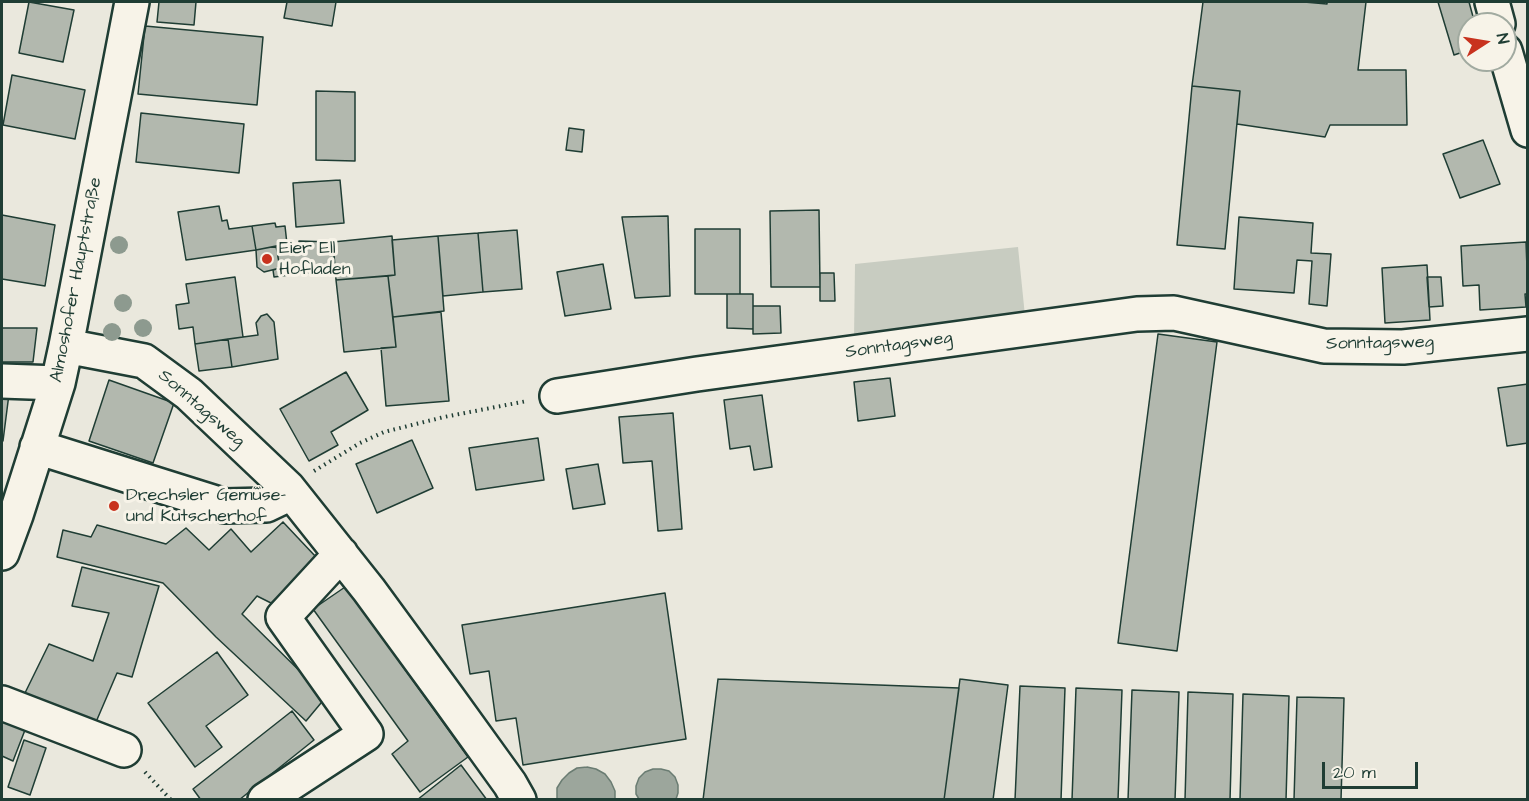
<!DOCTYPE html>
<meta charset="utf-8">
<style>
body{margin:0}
#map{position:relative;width:1529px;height:801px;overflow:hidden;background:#eae8dd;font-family:"Architects Daughter",sans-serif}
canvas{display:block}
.frame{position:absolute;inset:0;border:3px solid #1f3d34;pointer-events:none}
.north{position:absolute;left:1457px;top:12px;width:60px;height:60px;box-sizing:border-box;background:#f7f3e8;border:2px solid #a1aaa0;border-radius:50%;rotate:78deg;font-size:16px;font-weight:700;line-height:24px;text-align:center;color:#1f3d34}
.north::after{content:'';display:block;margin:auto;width:21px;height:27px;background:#c8321e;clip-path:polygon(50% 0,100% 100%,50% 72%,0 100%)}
.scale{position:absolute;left:1322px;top:762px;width:96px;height:27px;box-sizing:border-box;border:3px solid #1f3d34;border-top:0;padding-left:8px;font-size:18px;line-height:21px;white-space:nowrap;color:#1f3d34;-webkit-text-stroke:4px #f7f3e8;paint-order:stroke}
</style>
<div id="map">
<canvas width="1529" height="801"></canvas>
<div class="frame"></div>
<div class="north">N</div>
<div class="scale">20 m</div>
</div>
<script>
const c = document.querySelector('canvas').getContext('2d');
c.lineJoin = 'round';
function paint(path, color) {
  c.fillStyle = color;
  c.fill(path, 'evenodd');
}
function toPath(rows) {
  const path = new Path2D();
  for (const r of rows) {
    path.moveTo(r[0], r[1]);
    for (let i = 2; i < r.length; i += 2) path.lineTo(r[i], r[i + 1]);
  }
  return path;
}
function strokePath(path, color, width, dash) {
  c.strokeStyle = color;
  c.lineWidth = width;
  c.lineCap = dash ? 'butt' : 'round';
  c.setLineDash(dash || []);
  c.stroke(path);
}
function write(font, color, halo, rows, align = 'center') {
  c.font = font + ' "Architects Daughter",sans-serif';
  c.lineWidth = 6;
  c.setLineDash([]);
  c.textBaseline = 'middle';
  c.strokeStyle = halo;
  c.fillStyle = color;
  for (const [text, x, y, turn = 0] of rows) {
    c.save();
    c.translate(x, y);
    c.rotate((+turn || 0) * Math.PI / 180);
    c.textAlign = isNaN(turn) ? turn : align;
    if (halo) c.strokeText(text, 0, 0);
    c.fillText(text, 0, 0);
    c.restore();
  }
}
paint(toPath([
 [1018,247,1025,316,854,339,855,264]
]), '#c8ccc1');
const water = toPath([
 [587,767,596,769,605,774,611,782,615,791,615,799,557,799,557,788,562,780,569,773,577,768,587,767],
 [653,769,661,769,669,771,675,777,678,785,678,793,676,799,639,799,636,794,636,786,639,778,645,772,653,769]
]);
paint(water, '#9ca69c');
strokePath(water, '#6a7c72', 1.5);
const building = toPath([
 [29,2,74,10,63,62,19,53,29,2],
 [159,2,196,2,194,25,157,22,159,2],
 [287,2,336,2,332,26,284,18,287,2],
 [1203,2,1304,2,1327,4,1327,2,1366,2,1358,70,1406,70,1407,125,1330,125,1325,137,1237,124,1240,91,1192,86,1203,2],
 [1438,2,1469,2,1475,24,1469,24,1469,50,1454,55,1438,2],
 [145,26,263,37,257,105,138,94,145,26],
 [12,75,85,90,75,139,3,125,12,75],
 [1192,86,1240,91,1225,249,1177,245,1192,86],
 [316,91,355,92,355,161,316,160,316,91],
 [141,113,244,124,239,173,136,162,141,113],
 [569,128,584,130,582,152,566,150,569,128],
 [1483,140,1500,184,1460,198,1443,154,1483,140],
 [340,180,344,223,296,227,293,183,340,180],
 [219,206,222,221,227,220,229,229,252,226,256,250,186,260,178,212,219,206],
 [819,210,820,287,771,287,770,211,819,210],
 [2,215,55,225,45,286,2,279,2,215],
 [668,216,670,296,635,298,622,217,668,216],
 [1239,217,1313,223,1311,253,1331,254,1327,306,1309,304,1312,261,1297,260,1294,293,1234,289,1239,217],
 [275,223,276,227,285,226,287,244,256,250,252,226,275,223],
 [695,229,740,229,740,294,695,294,695,229],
 [517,230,522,289,483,292,478,233,517,230],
 [478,233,483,292,443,296,438,236,478,233],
 [392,236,395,275,336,280,333,242,392,236],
 [438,236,444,311,393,317,388,276,395,275,392,240,438,236],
 [299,241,333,242,335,269,274,277,273,270,280,268,276,246,287,244,299,244,299,241],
 [1526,242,1528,294,1525,294,1526,307,1480,310,1479,285,1463,286,1461,246,1526,242],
 [276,246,280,268,264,272,257,267,256,250,276,246],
 [603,264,611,309,565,316,557,272,603,264],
 [1427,265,1430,320,1385,323,1382,268,1427,265],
 [820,273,834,273,835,301,820,301,820,273],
 [388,276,396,347,344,352,336,280,388,276],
 [235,277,243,337,195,344,193,327,179,329,176,305,189,303,186,284,235,277],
 [1427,277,1441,277,1443,306,1429,307,1427,277],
 [727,294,753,294,753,329,727,328,727,294],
 [753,306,780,306,781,333,753,334,753,306],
 [441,312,449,401,386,406,381,348,396,347,393,317,441,312],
 [267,314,274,322,278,359,232,367,228,339,258,335,256,323,261,316,267,314],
 [2,328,37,328,33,362,2,362,2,328],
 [1158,334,1217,342,1177,651,1118,643,1158,334],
 [228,339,232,367,199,371,195,344,228,339],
 [346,372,368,410,331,432,338,445,309,461,280,409,346,372],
 [890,378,895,416,858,421,854,382,890,378],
 [109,380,174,403,153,463,89,441,109,380],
 [1528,384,1528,443,1507,446,1498,388,1528,384],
 [2,393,9,394,3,441,2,440,2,393],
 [762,395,772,467,754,470,750,446,730,449,724,400,762,395],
 [673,413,682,529,658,531,652,461,623,463,619,417,673,413],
 [538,438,544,480,476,490,469,448,538,438],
 [412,440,433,488,377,513,356,464,412,440],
 [598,464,605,504,573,509,566,469,598,464],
 [283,522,316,557,288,588,271,603,257,596,242,614,326,697,306,721,216,637,163,583,57,557,63,530,91,537,97,525,166,544,186,528,209,550,231,529,251,552,283,522],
 [82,567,159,586,132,677,117,673,96,722,24,695,49,644,93,661,109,613,72,606,82,567],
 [348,585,401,659,399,661,468,757,420,792,392,754,408,741,313,609,348,585],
 [665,593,686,739,523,765,516,718,496,721,489,671,470,674,462,625,665,593],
 [217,652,248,695,206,726,222,747,195,767,148,703,217,652],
 [718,679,959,688,944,800,703,800,718,679],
 [960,679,1008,685,993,800,944,800,960,679],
 [1020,686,1065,688,1061,800,1015,800,1020,686],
 [1076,688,1122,690,1118,800,1072,800,1076,688],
 [1132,690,1179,692,1175,800,1128,800,1132,690],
 [1188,692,1233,694,1230,800,1185,800,1188,692],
 [1243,694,1289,696,1286,800,1240,800,1243,694],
 [1297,697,1344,698,1341,800,1294,800,1297,697],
 [292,711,314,740,239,800,201,800,193,789,292,711],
 [2,721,25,730,13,761,2,756,2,721],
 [24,740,46,748,30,795,8,787,24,740],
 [461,765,487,800,417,800,461,765]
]);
paint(building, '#b2b8ae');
strokePath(building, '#1f3d34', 1.5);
const minor = toPath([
 [1492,2,1498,24],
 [1505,51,1528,130],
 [66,346,144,361,189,394,288,488,369,590,448,698,510,784,519,800],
 [2,381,58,383],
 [557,396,697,374,1137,314,1174,313,1324,346,1403,347,1528,334],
 [37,447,225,506,266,505,291,493],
 [2,553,16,515,58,383,66,346,132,2],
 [2,703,124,750],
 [265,800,366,734,283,617,341,554]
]);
strokePath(minor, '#1f3d34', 38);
strokePath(toPath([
 [314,471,360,443,384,432,444,417,527,401],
 [145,772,171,800]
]), '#1f3d34', 4, [1.5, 4.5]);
strokePath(minor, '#f7f3e8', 33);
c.fillStyle = '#8d9a8f';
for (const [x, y] of [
 [119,245],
 [123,303],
 [143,328],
 [112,332]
]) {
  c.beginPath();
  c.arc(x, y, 9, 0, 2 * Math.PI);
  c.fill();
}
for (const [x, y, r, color] of [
 [267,259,6,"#c8321e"],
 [114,506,6,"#c8321e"]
]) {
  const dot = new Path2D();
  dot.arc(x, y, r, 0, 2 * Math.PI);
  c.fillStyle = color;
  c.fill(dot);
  strokePath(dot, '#f7f3e8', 2);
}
write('18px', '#1f3d34', '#f7f3e8', [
 ["Eier Ell",279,249],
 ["Hofladen",279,270],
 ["Drechsler Gemüse-",126,496],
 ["und Kutscherhof",126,517]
], 'left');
write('18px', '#1f3d34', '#f7f3e8', [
 ["Almoshofer Hauptstraße",77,280,-79],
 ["Sonntagsweg",1380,344,-1],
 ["Sonntagsweg",899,346,-8],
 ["Sonntagsweg",201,409,41]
]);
</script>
